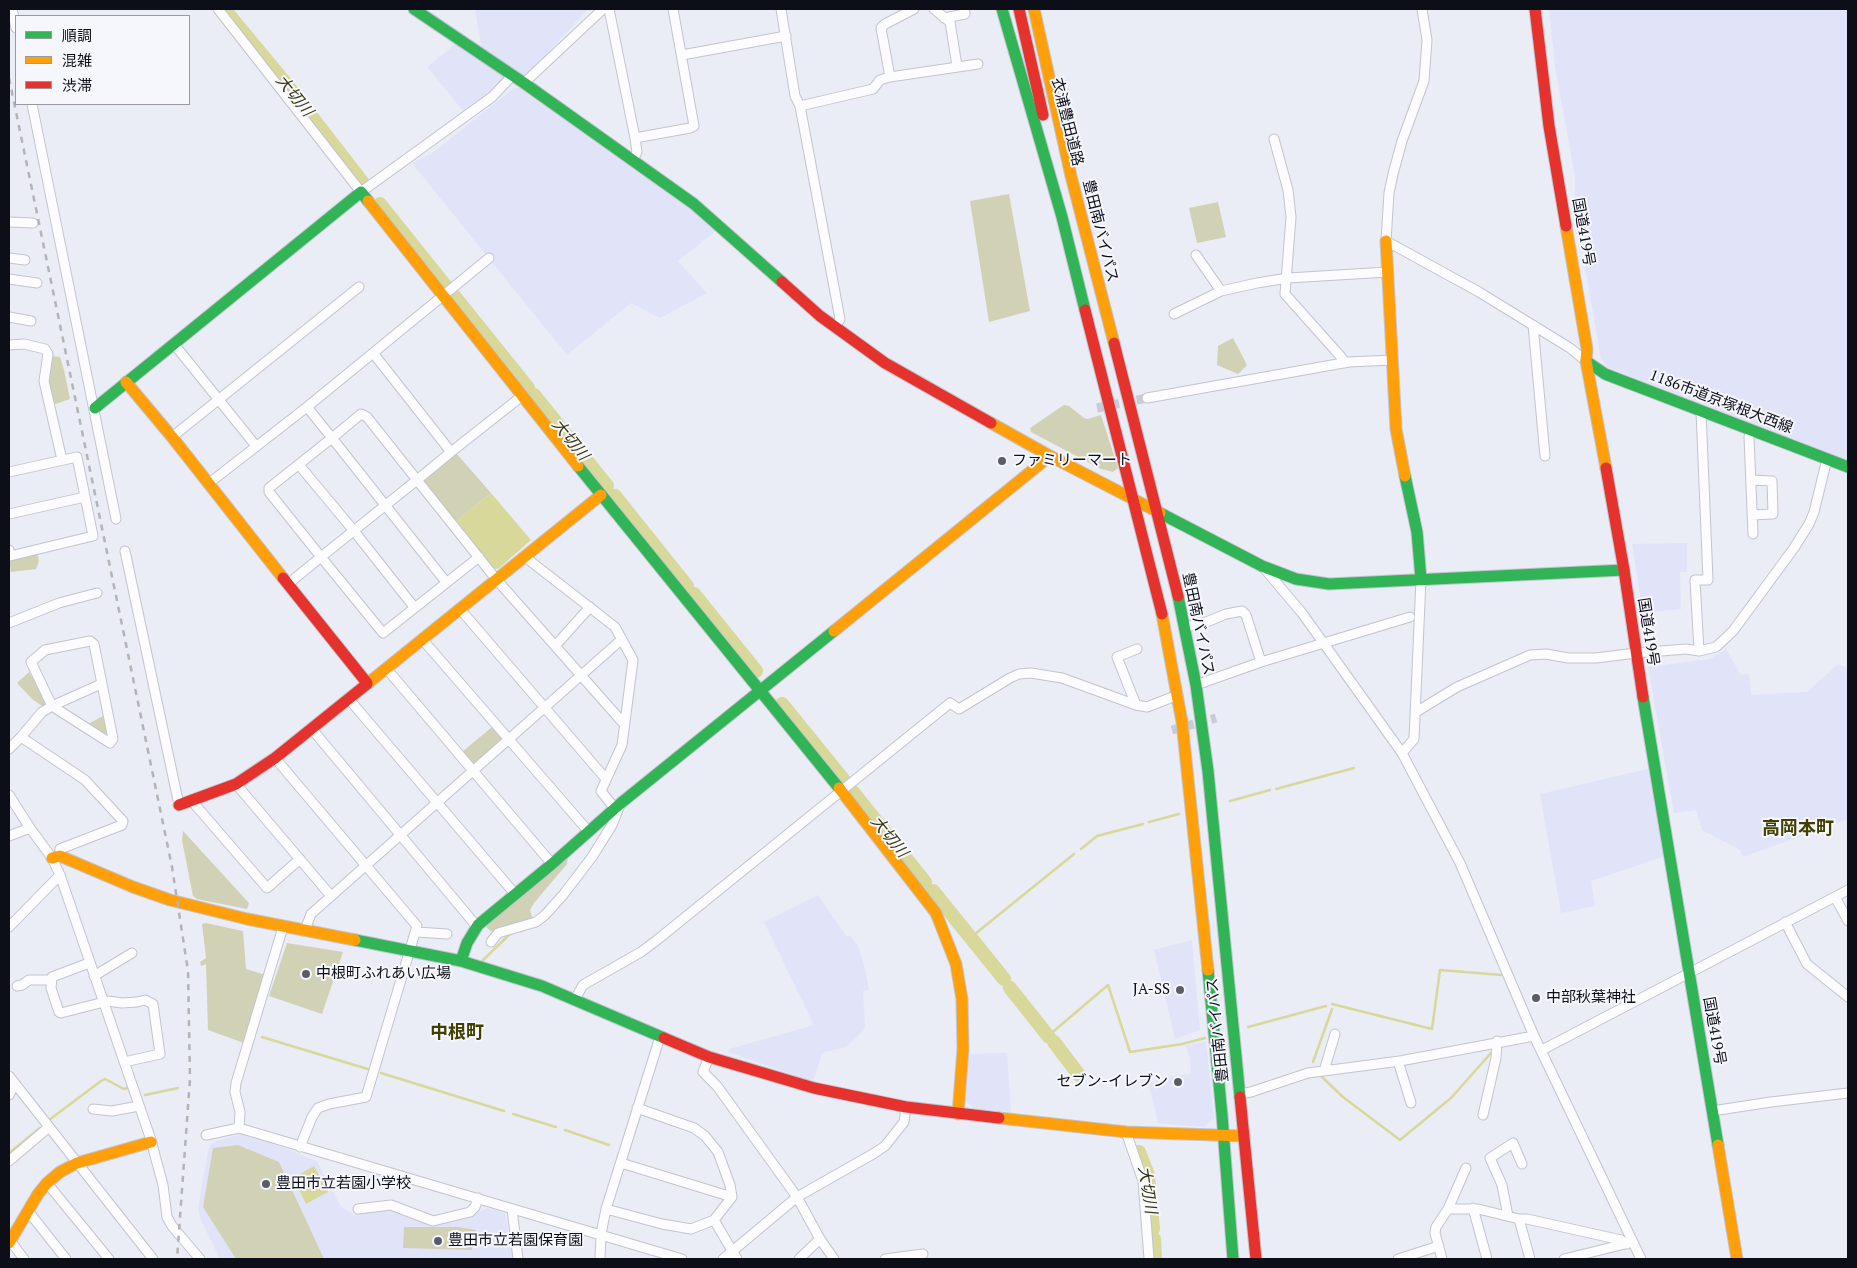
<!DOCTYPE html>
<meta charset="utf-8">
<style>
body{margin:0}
#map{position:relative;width:1857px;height:1268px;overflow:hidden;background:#eaecf6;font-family:"PT Serif","Noto Sans JP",serif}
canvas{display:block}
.frame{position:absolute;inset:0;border:10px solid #0d0f18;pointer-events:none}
.legend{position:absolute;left:15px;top:15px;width:175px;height:90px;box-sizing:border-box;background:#f6f7fd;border:1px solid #999aa1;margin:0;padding:6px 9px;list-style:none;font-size:15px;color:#0d0f18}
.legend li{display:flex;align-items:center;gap:10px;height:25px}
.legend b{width:25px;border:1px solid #999aa1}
</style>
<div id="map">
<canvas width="1857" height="1268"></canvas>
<div class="frame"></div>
<ul class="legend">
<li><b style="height:6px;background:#30b455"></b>順調</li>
<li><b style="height:6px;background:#ff9f0a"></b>混雑</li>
<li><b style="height:6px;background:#e5322d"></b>渋滞</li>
</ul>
</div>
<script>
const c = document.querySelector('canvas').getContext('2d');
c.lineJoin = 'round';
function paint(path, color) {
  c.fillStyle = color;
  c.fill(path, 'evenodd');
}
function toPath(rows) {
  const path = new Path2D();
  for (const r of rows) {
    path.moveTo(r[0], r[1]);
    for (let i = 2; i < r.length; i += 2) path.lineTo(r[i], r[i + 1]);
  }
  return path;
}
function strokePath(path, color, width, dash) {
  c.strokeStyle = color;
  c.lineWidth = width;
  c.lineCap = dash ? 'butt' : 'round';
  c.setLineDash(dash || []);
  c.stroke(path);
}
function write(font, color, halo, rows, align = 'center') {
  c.font = font + ' "PT Serif","Noto Sans JP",serif';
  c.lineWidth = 4;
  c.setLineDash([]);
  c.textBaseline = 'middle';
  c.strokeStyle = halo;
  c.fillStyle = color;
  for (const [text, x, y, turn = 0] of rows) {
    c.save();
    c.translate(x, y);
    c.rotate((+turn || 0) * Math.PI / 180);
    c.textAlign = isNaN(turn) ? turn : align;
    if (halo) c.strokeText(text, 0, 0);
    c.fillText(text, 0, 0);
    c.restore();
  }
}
paint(toPath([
 [475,9,588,9,525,78,482,49],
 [1549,9,1848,9,1848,462,1607,367,1601,359,1575,209,1575,177,1555,67],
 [458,42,507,78,488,97,465,113,427,67],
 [514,88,522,88,691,207,717,230,678,261,707,293,660,318,631,303,567,355,412,163,431,154],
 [1687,543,1687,572,1680,572,1681,609,1643,613,1632,544],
 [1726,649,1741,675,1749,674,1751,695,1807,692,1838,664,1848,668,1848,819,1743,857,1740,850,1702,830,1696,810,1674,813,1648,667,1710,659],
 [1652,768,1668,855,1591,881,1595,906,1561,913,1540,794],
 [818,895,847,937,850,935,858,946,864,965,869,990,863,991,865,1026,863,1031,846,1047,822,1053,814,1079,809,1080,728,1052,729,1049,814,1025,764,922],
 [1192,940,1200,1030,1175,1039,1154,950],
 [1206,1041,1214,1118,1204,1127,1158,1123,1149,1085,1162,1077,1191,1074,1190,1057,1185,1046],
 [1007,1053,1011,1112,979,1109,972,1107,965,1099,967,1054],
 [245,1133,317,1161,341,1207,354,1215,361,1212,392,1209,439,1224,463,1219,487,1208,505,1213,513,1259,220,1259,200,1218,198,1208,208,1152,211,1144,217,1141]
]), '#e1e4f8');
paint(toPath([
 [1009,194,1030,311,989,322,970,201],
 [1218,202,1226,237,1197,243,1189,208],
 [1233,338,1247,365,1238,374,1217,365,1218,346],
 [52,356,60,357,64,370,70,399,53,405,48,381],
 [1064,405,1069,406,1084,418,1088,419,1101,415,1118,468,1113,472,1101,469,1031,432,1030,428],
 [456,453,491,493,455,522,425,483,425,479],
 [37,552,39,561,36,569,11,572,9,561,12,557],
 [29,672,47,701,44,707,32,699,17,683],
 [103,716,107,733,103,735,88,724],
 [492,727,503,739,475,765,472,765,462,752],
 [183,831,249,903,247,909,197,899,193,896,182,840],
 [568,858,567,864,534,903,530,910,532,917,537,920,492,932,487,928,487,924],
 [206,923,243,931,246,969,266,975,244,1043,208,1030,206,964,201,966,200,962,206,958,202,924],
 [287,943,343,952,322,1014,269,996],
 [238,1145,279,1162,324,1259,236,1259,203,1207,213,1148],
 [404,1227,459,1227,476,1230,472,1250,403,1248]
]), '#d1d2b5');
paint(toPath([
 [491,493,531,540,498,569,491,568,455,522],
 [314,1166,328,1192,306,1204,293,1178]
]), '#d7d899');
strokePath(toPath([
 [1276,789,1354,768],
 [1230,801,1270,790],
 [1149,822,1179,814],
 [1081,849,1097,836,1143,824],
 [970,938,1074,854],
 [481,962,510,934],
 [1332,1004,1432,1029,1440,970,1502,975],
 [1248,1027,1326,1006],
 [1048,1036,1108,985,1130,1052,1182,1044,1205,1038],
 [262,1037,371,1070],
 [1313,1062,1332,1009],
 [381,1073,504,1111],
 [1321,1076,1343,1097,1400,1140,1451,1098,1491,1053],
 [145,1095,178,1088],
 [513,1114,556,1127],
 [49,1120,101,1081,105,1079,124,1089,128,1088],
 [565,1130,609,1145],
 [9,1153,40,1128]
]), '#d7d899', 2.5);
strokePath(toPath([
 [224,9,287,85,363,183],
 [380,204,448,289],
 [454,296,528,388],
 [534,395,607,486],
 [615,496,687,586],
 [694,594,756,671],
 [782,704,846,783],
 [853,792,925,882],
 [933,891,1004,979],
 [1010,988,1049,1037],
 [1054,1042,1079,1075],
 [1139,1152,1148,1175,1153,1229],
 [1154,1239,1155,1259]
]), '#d7d899', 14);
strokePath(toPath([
 [1097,408,1147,398],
 [1172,730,1216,718]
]), '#c9cbd5', 9, [9, 4.5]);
const street = toPath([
 [12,9,16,28],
 [218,9,361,192,492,97,512,76],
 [609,9,635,138,637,152,633,160],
 [781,9,795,96,800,106,840,319,835,327],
 [934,9,950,22,957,66],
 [1422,9,1427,40,1424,81,1402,141,1393,174,1389,193,1386,241,1479,292,1570,348,1586,361],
 [944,18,965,14,964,9],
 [682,55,786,36],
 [890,77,881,28,885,24,914,9],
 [524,83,603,9],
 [32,104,116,519],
 [800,106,873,89,880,80,890,77,978,64],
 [635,138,690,128,694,126,673,9],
 [1274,139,1288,190,1291,217,1285,294,1342,358,1345,363],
 [9,222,33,223],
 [1196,255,1221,291],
 [9,258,25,260],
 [9,279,37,283],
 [1174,314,1221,291,1257,283,1288,278,1388,272],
 [9,317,31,321],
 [1533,325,1545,456],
 [174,344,256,446],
 [9,345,24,344,45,349,48,354,44,381,62,460],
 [373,353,489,258],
 [1147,398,1349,362,1392,360],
 [1751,430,1749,437,1753,534],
 [172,437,359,287],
 [451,452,522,396],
 [299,465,354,531,414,607],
 [9,472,77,457,93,536,10,556,9,550],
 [1751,480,1772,481,1773,514,1752,515],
 [208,484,307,407],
 [9,514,85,497],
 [125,551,179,805],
 [479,557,383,633,321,557,417,480,496,579,624,724],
 [525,557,615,627,633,660,622,745,601,791,615,809],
 [1263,567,1302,613,1402,753,1460,863,1534,1036,1641,1259],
 [288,584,321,557,269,492,269,488,332,438,307,407,373,353,451,452,417,480,367,417,361,414,332,438,446,582],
 [460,609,606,779],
 [9,623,59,603,97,593],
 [1185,627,1204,623,1226,614,1242,611,1246,615,1261,662],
 [422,639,589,832],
 [90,641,94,644,113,739,110,743,52,706,31,662,45,650,90,641],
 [555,646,590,607],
 [1699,651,1695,580,1708,580,1701,411],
 [386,668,552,864],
 [1196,685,1261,662,1410,617],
 [348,698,515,894],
 [1136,705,1117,657,1137,649],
 [1416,712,1457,687,1530,655,1546,654,1568,658,1596,658,1636,653,1686,649,1699,651,1716,647,1733,631,1794,548,1809,524,1814,512,1827,459],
 [311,728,474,923,478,925],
 [21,737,85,780,123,821,122,825,60,849,60,856],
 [9,749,21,737,42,712,52,706,101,684],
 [1402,753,1414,739,1421,579],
 [275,758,417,926,366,1097,329,1104,318,1108,312,1117,300,1147],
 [236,784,331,896],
 [9,795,30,828,52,858,60,875,150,1137,163,1185,167,1217,172,1226,200,1259],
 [191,800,267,888,300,859],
 [9,836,30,828],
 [1835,897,1848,921],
 [1785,922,1807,964,1848,997],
 [9,927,60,875],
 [305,930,311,914,621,640],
 [417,932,447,934],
 [491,942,498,933,536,922,545,915,563,895,592,857,612,825,620,805],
 [89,963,52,977,51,988,59,1012,61,1013,108,1001,122,1003,137,1002,145,1000,153,1004,160,1054,124,1062],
 [94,976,132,953],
 [17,986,22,985,29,980,51,980],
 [575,999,583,985,641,952,657,940,950,703,959,709,1010,678,1019,674,1031,673,1062,678,1136,705,1147,707,1178,695],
 [1542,1050,1848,890],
 [709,1057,703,1072,717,1086,797,1197,820,1239,834,1259],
 [1398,1061,1411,1103],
 [1324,1071,1335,1034],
 [9,1076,153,1259],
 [1239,1094,1251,1092,1308,1073,1400,1061,1534,1036],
 [9,1095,15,1084],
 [93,1109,112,1111,139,1106],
 [1712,1111,1771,1102,1848,1093],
 [1483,1115,1496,1058,1497,1041],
 [239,1128,240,1112,235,1092,236,1083,283,927],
 [1126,1132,1143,1181,1149,1259],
 [206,1135,239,1128,682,1259],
 [9,1161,49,1127],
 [621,1163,732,1197],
 [47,1183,109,1259],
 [1473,1208,1487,1259],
 [358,1209,391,1205,433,1221,470,1212,475,1207,478,1198],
 [512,1209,518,1259],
 [606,1209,662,1224,691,1229,714,1220,732,1197,730,1185,718,1152,705,1136,694,1128,637,1108],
 [1448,1209,1478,1209,1519,1219,1530,1259],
 [28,1211,66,1259],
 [1508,1216,1502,1185,1490,1158,1513,1143,1522,1164],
 [1519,1219,1527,1219,1621,1240,1627,1244],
 [714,1220,737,1259],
 [9,1239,24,1259],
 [600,1259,601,1234,606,1209,660,1037],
 [723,1259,797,1197,873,1154,885,1146,904,1122,906,1107],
 [799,1259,820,1239],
 [885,1259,923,1254],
 [1398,1259,1439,1246],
 [1442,1259,1435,1233,1436,1227,1448,1209,1466,1168],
 [1564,1259,1629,1243]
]);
const fast = toPath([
 [414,9,524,83,694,204,782,282],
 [1002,9,1062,217,1085,310],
 [1586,361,1605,374,1848,467],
 [95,408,361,192,368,201],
 [578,466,839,788],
 [1405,476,1417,532,1421,579],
 [1160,513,1262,566,1296,579,1329,584,1624,570],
 [1178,596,1196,685,1208,771,1240,1097],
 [1643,697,1718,1145],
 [355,940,461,961,542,986,664,1038],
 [461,961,467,943,478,925,552,864,621,803,834,631],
 [1208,970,1222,1115,1233,1259]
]);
const slow = toPath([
 [1034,9,1071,176,1114,343],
 [368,201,578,466],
 [1566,226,1587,349,1586,361,1606,468],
 [1386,241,1396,429,1405,476],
 [126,382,172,437,283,578],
 [991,423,1050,456,1160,513],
 [1162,614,1182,722,1208,970],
 [834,631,1050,456],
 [367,684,601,495],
 [839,788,936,913,956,964,962,999,963,1049,958,1114],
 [52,858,60,856,133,887,170,900,247,919,355,940],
 [999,1118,1126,1132,1243,1136],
 [1718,1145,1737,1259],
 [9,1243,38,1194,47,1183,60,1172,77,1163,151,1142]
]);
const jam = toPath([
 [1019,9,1043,115],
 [1535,9,1549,126,1566,226],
 [782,282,820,316,885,363,991,423],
 [1085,310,1162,614],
 [1114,343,1178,596],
 [1606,468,1624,570,1643,697],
 [283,578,367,683],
 [179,805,236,784,275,758,367,684],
 [664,1038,709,1057,814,1088,906,1107,999,1118],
 [1240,1097,1256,1259]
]);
strokePath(street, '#c2c4ce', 11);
strokePath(fast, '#c2c4ce', 13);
strokePath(slow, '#c2c4ce', 13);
strokePath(jam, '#c2c4ce', 13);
strokePath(street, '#fcfcfe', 9);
strokePath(fast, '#30b455', 11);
strokePath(slow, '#ff9f0a', 11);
strokePath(jam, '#e5322d', 11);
strokePath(toPath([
 [9,78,172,867,188,971,190,1079,177,1259]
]), '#b4b4b6', 2.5, [6, 6]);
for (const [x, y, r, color] of [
 [1002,461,5,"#5a5c66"],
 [306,974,5,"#5a5c66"],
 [1180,990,5,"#5a5c66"],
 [1536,998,5,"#5a5c66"],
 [1178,1082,5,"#5a5c66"],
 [266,1184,5,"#5a5c66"],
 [438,1241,5,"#5a5c66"]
]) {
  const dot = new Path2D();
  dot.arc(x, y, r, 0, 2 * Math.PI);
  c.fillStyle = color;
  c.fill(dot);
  strokePath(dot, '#f6f7fd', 2);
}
write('15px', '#0d0f18', '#f6f7fd', [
 ["衣浦豊田道路",1067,122,76],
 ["豊田南バイパス",1100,231,76],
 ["国道419号",1583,232,80],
 ["1186市道京塚根大西線",1721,402,21],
 ["豊田南バイパス",1198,624,78],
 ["国道419号",1648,632,81],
 ["豊田南バイパス",1218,1030,-96],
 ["国道419号",1714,1031,80]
]);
write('15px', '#0d0f18', '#f6f7fd', [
 ["ファミリーマート",1012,461],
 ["中根町ふれあい広場",316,974],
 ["JA-SS",1170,990,"right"],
 ["中部秋葉神社",1546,998],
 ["セブン-イレブン",1168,1082,"right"],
 ["豊田市立若園小学校",276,1184],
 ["豊田市立若園保育園",448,1241]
], 'left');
write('italic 16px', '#35350c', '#f6f7fd', [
 ["大切川",294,96,51],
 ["大切川",570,440,51],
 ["大切川",889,837,51],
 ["大切川",1147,1190,81]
]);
write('bold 18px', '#414000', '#f6f7fd', [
 ["高岡本町",1798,829],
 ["中根町",457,1033]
]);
</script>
